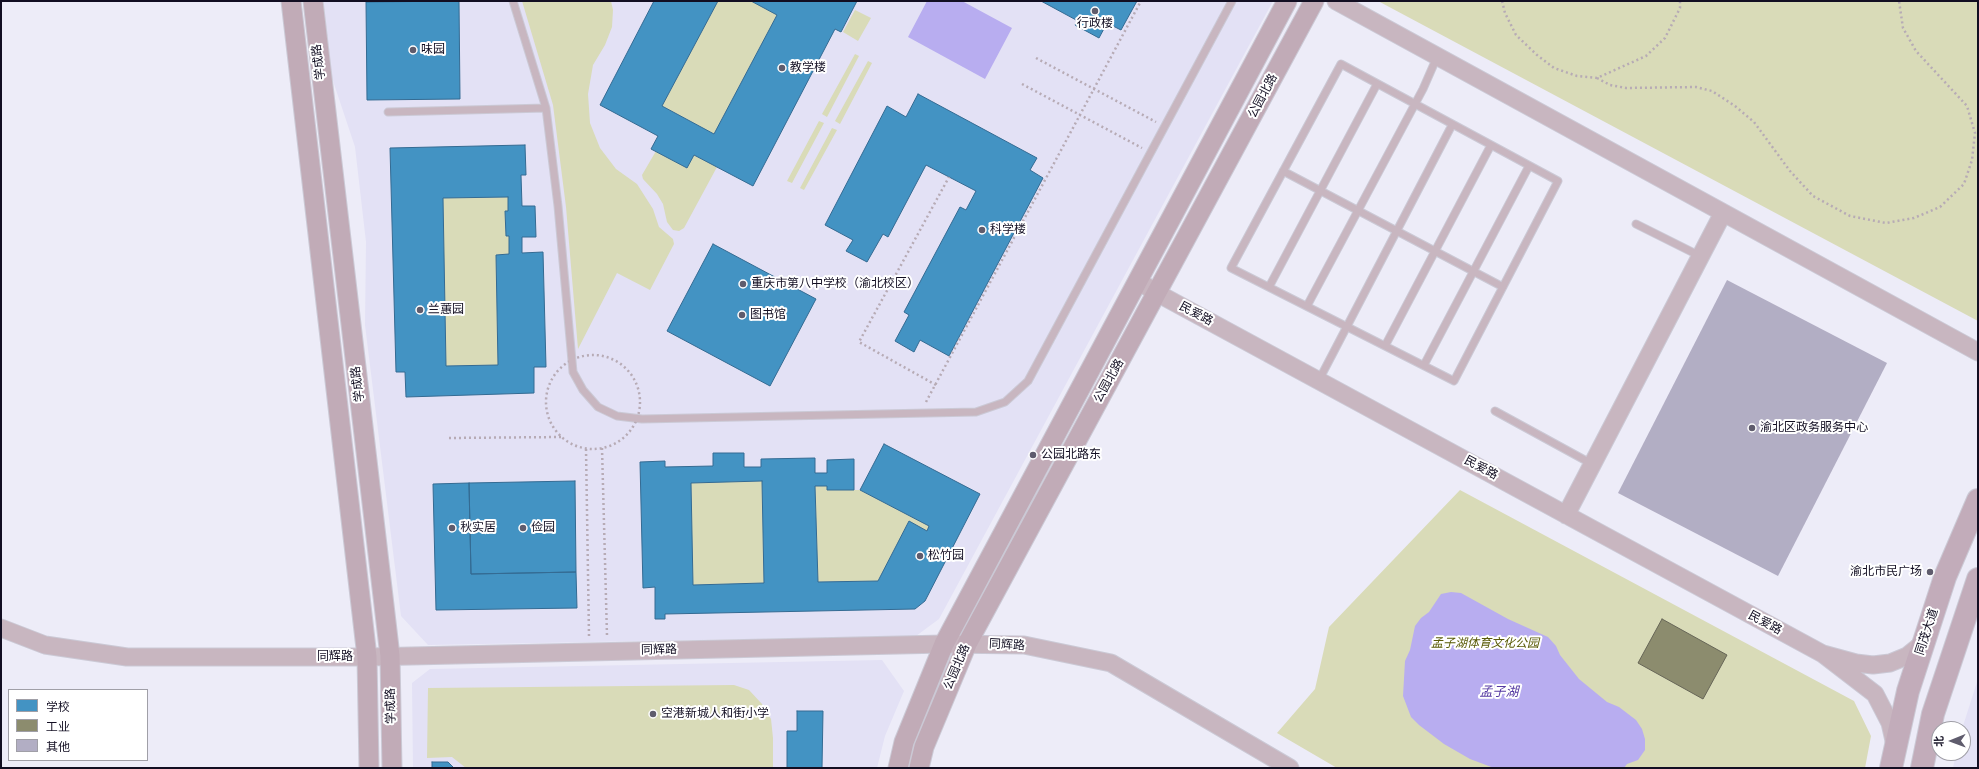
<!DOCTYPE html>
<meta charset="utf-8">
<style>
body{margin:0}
#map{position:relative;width:1979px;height:769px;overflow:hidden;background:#edecf8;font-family:Bitter,"Noto Sans SC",serif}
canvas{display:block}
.frame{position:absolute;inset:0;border:2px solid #120e22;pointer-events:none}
.legend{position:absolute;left:8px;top:689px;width:140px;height:72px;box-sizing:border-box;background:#fff;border:1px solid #a09fa7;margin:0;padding:5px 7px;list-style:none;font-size:12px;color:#120e22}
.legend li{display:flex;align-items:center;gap:8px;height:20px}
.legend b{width:20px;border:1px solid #a09fa7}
.north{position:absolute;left:1931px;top:721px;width:40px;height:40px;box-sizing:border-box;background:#fff;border:1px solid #a09fa7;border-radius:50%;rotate:269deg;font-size:11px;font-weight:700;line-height:16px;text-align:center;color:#120e22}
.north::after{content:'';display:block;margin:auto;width:14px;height:18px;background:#5f5c6d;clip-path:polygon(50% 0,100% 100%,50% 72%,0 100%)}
</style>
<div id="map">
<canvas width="1979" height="769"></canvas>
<div class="frame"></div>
<ul class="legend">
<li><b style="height:11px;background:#4393c3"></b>学校</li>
<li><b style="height:11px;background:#8c8c6e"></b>工业</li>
<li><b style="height:11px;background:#b2aec4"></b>其他</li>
</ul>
<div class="north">北</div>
</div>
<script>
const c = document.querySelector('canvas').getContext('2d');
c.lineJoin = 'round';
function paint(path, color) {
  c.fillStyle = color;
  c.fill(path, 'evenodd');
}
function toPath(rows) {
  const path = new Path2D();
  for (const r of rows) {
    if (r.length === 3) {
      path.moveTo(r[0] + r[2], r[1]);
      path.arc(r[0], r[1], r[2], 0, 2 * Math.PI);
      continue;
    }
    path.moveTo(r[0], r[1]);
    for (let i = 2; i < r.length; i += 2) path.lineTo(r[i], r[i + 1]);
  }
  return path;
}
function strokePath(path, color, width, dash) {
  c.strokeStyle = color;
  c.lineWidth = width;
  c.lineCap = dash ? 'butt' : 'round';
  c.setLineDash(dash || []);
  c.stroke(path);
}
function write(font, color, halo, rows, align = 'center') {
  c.font = font + ' Bitter,"Noto Sans SC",serif';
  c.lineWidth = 4;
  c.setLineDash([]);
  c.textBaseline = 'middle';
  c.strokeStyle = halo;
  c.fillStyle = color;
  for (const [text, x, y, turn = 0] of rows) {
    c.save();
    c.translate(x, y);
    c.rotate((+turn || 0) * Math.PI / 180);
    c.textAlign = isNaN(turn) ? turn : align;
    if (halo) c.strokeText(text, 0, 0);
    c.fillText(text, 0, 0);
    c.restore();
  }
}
paint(toPath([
 [323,1,1273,1,939,619,916,636,428,645,401,616,365,325,366,242,355,147,332,78],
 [882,660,904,691,885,736,877,768,413,768,412,683,430,669],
 [1978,679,1978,768,1953,768,1956,753,1963,753,1962,729]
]), '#e3e1f5');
paint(toPath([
 [522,1,611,1,613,10,612,27,605,45,593,65,588,94,590,123,600,148,616,169,637,184,653,209,659,227,673,239,674,244,650,290,617,273,578,349,566,207,553,105],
 [718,1,751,1,777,15,714,134,662,106],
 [1378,1,1978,1,1978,321],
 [855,10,871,18,858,41,843,32],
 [855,54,859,56,827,117,822,114],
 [868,61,872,63,840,124,835,121],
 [819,121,824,123,792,183,787,181],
 [832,128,837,130,804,190,800,188],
 [656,151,687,168,694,155,717,167,684,228,679,231,673,230,667,222,663,204,657,194,643,179,642,175],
 [508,197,508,211,505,211,506,236,509,236,509,254,496,255,498,365,446,366,443,198],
 [762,481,764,583,693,585,691,483],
 [815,486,827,486,828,490,860,490,929,526,927,531,909,521,878,581,818,582],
 [1460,490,1854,701,1871,736,1865,768,1337,768,1277,733,1315,689,1329,627],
 [734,685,749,690,762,704,771,719,773,738,773,768,466,768,452,757,427,758,428,688]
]), '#d9dbb8');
paint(toPath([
 [927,1,962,1,1012,28,985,79,908,37],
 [1451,592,1461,593,1508,619,1548,637,1556,646,1560,655,1579,679,1607,702,1619,707,1636,720,1642,729,1645,739,1645,750,1638,760,1627,764,1624,768,1494,768,1470,759,1444,744,1419,725,1411,717,1403,696,1405,661,1410,650,1415,626,1421,618,1429,612,1441,594]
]), '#b8adf0');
const schools = toPath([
 [459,1,460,99,367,100,366,2,459,1],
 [654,1,718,1,662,106,714,134,777,15,751,1,857,1,841,32,835,29,753,186,694,155,687,168,651,149,658,136,600,105,654,1],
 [1041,1,1137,1,1121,30,1107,23,1099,38,1075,25,1078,21,1041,1],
 [918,94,1037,158,1030,170,1043,178,949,356,920,340,914,352,895,341,909,315,904,312,960,207,966,210,976,191,926,165,888,237,883,234,867,262,846,251,853,240,825,225,887,106,906,117,918,94],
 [525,145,526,175,521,175,522,206,535,206,536,237,522,237,522,253,543,252,546,367,534,367,534,393,406,397,405,372,396,372,390,148,525,145],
 [508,197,508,211,505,211,506,236,509,236,509,254,496,255,498,365,446,366,443,198,508,197],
 [713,244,816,299,770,386,667,331,713,244],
 [884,444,980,494,925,601,915,609,665,614,665,619,655,619,655,587,643,588,640,462,665,461,665,467,713,466,713,453,744,453,744,467,761,467,761,459,815,458,815,473,827,473,827,460,854,459,854,490,827,490,827,486,815,486,818,582,878,581,909,521,927,531,929,526,860,490,884,444],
 [762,481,764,583,693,585,691,483,762,481],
 [575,481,576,572,471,574,469,483,575,481],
 [469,483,471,574,576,572,577,608,436,610,433,484,469,483],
 [797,711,823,711,822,768,787,768,787,731,797,731,797,711],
 [432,762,448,762,454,768,432,768,432,762]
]);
paint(schools, '#4393c3');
strokePath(schools, '#346b93', 1);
const industry = toPath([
 [1662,619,1727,655,1703,699,1638,663,1662,619]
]);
paint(industry, '#8c8c6e');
strokePath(industry, '#676657', 1);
paint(toPath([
 [1727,280,1887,363,1778,576,1618,493]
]), '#b2aec4');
const service = toPath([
 [513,1,546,108,558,206,573,372,583,390,598,407,617,416,642,419,976,412,1005,402,1028,381,1232,1],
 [1341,64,1558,181,1454,381,1231,268,1341,64],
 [388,112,546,108],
 [1283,171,1503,287],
 [1636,224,1700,256],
 [1269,287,1377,84],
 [1307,306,1423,89,1437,57],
 [1385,346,1491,145],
 [1424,365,1529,166],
 [1319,380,1452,125],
 [1495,411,1592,464]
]);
const tertiary = toPath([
 [1336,1,1978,352],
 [1138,281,1157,293,1823,654],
 [1566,515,1723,213],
 [1,628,45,645,127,657,367,657,944,644,1024,645,1111,663,1290,768],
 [1895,745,1890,723,1875,694,1823,654,1856,663,1873,665,1890,663,1907,656,1923,643]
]);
const secondary = toPath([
 [291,1,367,657,369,768],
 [313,1,390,656,392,768],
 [898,768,904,742,944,644,1287,1],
 [919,768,924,747,967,644,1314,1]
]);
const primary = toPath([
 [1891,768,1908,691,1945,577,1978,500],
 [1922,768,1933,714,1978,579]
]);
strokePath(service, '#cbc9d5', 9);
strokePath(tertiary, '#cbc9d5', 19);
strokePath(secondary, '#cbc9d5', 21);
strokePath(primary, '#cbc9d5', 24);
strokePath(toPath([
 [1502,1,1505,13,1516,35,1537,55,1554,68,1577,76,1597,78,1646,56,1665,38,1680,8,1680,1],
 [1036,58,1156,122],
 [1597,78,1610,85,1626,88,1696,87,1712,91,1735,106,1754,122,1790,171,1813,196,1850,216,1886,223,1914,218,1940,207,1964,184,1972,160,1975,133,1967,106,1916,51,1903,28,1899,1],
 [1022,84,1142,148],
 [593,402,47],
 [936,385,859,342,949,177],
 [926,402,1141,1],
 [449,438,561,437],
 [602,448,607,636],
 [586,449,589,636]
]), '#b7abb5', 2.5, [2, 3]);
strokePath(service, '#c8b6c0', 7);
strokePath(tertiary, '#c8b6c0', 17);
strokePath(secondary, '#c1abb7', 19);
strokePath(primary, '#c2acba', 22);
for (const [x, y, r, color] of [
 [1095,11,4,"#5f5c6d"],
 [413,50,4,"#5f5c6d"],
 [782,68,4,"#5f5c6d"],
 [982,230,4,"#5f5c6d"],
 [743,284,4,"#5f5c6d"],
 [420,310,4,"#5f5c6d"],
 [742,315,4,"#5f5c6d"],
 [1752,428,4,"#5f5c6d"],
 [1033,455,4,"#5f5c6d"],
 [452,528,4,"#5f5c6d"],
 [523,528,4,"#5f5c6d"],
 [920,556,4,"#5f5c6d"],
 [1930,572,4,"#5f5c6d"],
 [653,714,4,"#5f5c6d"]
]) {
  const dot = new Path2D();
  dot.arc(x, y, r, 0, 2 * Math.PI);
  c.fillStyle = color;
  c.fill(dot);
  strokePath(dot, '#fff', 1.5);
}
write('12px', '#120e22', '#fff', [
 ["行政楼",1095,24,"center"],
 ["味园",421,50],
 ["教学楼",790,68],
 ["科学楼",990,230],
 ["重庆市第八中学校（渝北校区）",751,284],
 ["兰蕙园",428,310],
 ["图书馆",750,315],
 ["渝北区政务服务中心",1760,428],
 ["公园北路东",1041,455],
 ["秋实居",460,528],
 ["俭园",531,528],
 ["松竹园",928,556],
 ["渝北市民广场",1922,572,"right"],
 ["空港新城人和街小学",661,714]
], 'left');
write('12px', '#120e22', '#fff', [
 ["学成路",319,62,-97],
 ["公园北路",1263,96,-62],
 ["民爱路",1196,314,28],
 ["公园北路",1109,381,-61],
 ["学成路",358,384,-97],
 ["民爱路",1481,468,28],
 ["民爱路",1765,623,28],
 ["同茂大道",1927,632,-72],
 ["同辉路",1007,645,3],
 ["同辉路",659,650,-1],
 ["同辉路",335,657],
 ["公园北路",957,667,-67],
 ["学成路",391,706,-91]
]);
write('italic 12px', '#5a5b08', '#fff', [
 ["孟子湖体育文化公园",1485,644]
]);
write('italic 13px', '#563aa2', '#fff', [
 ["孟子湖",1499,692]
]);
</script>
